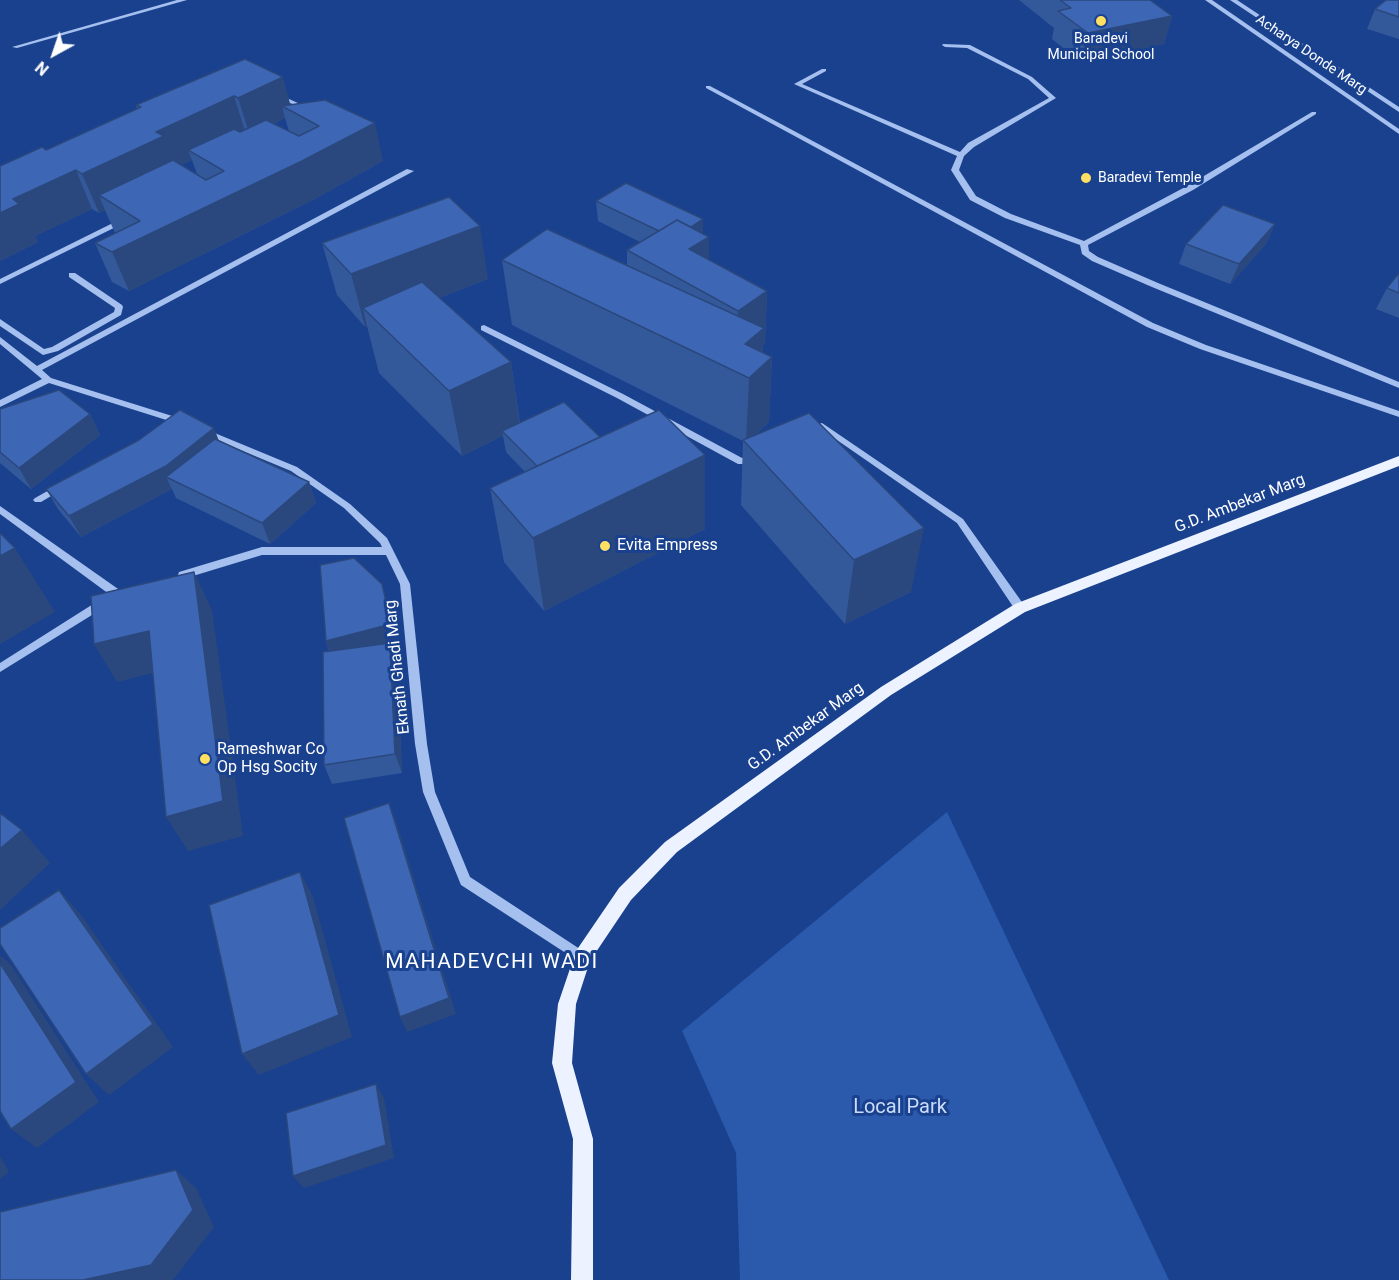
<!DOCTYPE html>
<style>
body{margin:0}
#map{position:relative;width:1399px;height:1280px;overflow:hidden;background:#19418e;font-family:Roboto,sans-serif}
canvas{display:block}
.north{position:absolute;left:24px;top:24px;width:60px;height:60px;-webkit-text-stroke:4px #19418e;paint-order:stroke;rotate:220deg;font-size:16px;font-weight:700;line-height:24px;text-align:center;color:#fff}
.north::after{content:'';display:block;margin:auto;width:21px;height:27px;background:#fff;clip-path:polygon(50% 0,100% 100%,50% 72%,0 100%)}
</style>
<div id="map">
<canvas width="1399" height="1280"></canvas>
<div class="north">N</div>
</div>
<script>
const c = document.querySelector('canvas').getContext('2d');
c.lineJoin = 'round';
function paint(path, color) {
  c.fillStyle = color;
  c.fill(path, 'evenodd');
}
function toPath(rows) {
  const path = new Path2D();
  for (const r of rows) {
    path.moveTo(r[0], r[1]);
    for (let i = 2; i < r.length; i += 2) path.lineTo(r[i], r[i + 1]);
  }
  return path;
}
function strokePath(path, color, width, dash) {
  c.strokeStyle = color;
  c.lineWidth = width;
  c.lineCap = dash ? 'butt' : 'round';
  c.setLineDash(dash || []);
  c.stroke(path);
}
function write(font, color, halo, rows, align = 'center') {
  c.font = font + ' Roboto,sans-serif';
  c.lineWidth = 6;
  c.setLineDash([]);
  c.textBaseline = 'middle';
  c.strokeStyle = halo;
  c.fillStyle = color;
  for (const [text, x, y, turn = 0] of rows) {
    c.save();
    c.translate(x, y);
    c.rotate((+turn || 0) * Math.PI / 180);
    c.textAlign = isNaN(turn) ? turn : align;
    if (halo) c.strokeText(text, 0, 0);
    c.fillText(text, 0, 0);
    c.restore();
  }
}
paint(toPath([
 [947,812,1169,1280,740,1280,736,1153,682,1031]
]), '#2b59ac');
paint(toPath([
 [177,0,187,0,17,48,12,47,177,0],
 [1205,0,1212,0,1399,129,1399,134,1205,0],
 [1230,0,1237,0,1399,107,1399,112,1230,0],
 [943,44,970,45,1032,77,1056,98,974,147,964,156,959,170,976,196,1011,214,1084,241,1187,186,1312,112,1316,112,1316,114,1193,190,1088,245,1089,251,1098,257,1158,283,1399,382,1399,388,1152,287,1092,261,1082,254,1080,245,1005,218,970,200,951,170,957,156,794,84,822,69,826,69,826,71,802,84,960,152,968,143,1049,98,1028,79,967,48,945,47,942,45,943,44],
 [706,86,710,86,1153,323,1206,345,1399,411,1399,417,1200,349,1147,327,706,88,706,86],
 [274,94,278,94,311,109,306,110,274,96,274,94],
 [407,169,414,171,42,370,51,378,185,420,186,422,185,424,179,424,49,383,0,407,0,400,42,379,0,344,0,337,37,366,407,169],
 [121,219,128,221,0,284,0,279,121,219],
 [69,273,75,273,122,305,123,307,121,315,58,351,43,355,0,326,0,319,44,349,52,347,114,312,115,308,69,277,69,273],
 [484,325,623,394,742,458,755,454,760,457,758,459,744,464,738,464,617,398,481,330,481,326,484,325],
 [822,423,963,519,1024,605,1025,608,1024,611,1016,611,957,523,821,429,808,433,803,430,805,428,822,423],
 [205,429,297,467,350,504,387,538,410,584,427,744,435,792,470,877,586,953,588,957,586,961,582,963,578,961,461,885,423,792,415,744,400,584,386,555,262,555,183,579,179,578,178,575,179,572,262,547,382,547,380,543,344,508,291,471,202,434,200,432,205,429],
 [60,484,65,487,63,489,41,502,35,502,33,500,35,498,60,484],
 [0,506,121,591,122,594,121,597,0,672,0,663,109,594,0,514,0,506]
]), '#a5bfef');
paint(toPath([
 [1399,456,1399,466,1025,612,891,695,677,852,631,900,590,961,576,1004,572,1063,593,1139,593,1280,571,1280,573,1139,552,1063,558,1004,576,951,619,888,665,842,881,687,1015,604,1399,456]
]), '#ecf2ff');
paint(toPath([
 [1019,0,1150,0,1172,16,1164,44,1081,62,1052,39,1054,28],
 [1399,0,1399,39,1367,29,1375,9],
 [245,59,290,105,383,161,313,200,129,291,112,282,95,243,115,233,105,210,99,213,92,209,35,236,38,242,0,261,46,150,137,109,136,105],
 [285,118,289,131,274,124],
 [192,160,197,174,181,165],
 [596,201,703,219,703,233,709,260,767,291,765,344,763,345,763,353,772,357,769,422,754,436,911,592,845,624,741,505,743,441,512,325,502,260,627,266,627,250,640,242,598,221],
 [1275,224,1266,244,1230,284,1179,264,1186,244],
 [322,243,488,279,439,298,511,362,520,423,705,455,705,529,544,611,504,562,490,488,525,472,506,452,503,436,462,456,379,373,367,326,365,327,337,295],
 [1399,273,1399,318,1376,309,1387,288],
 [0,409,90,414,100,435,31,489,0,463],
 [219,441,309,482,316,503,270,544,176,498,172,489,81,537,58,509,46,489],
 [388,605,397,644,391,646,397,663,402,773,332,784,324,765,329,651,326,641]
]), '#34599b');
paint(toPath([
 [1172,16,1164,44,1081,62,1088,33],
 [283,77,292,111,282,106,285,118,250,136,238,98],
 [234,96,246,134,188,150,192,160,175,168,99,195,105,210,99,213,82,174,156,132],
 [375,123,383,161,313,200,129,291,112,252],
 [76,170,92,209,35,236,38,242,0,261,0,213,13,199],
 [703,219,703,240,709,237,709,289,674,238],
 [1275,224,1266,244,1230,284,1239,264],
 [480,226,488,279,377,322,363,308,367,326,365,327,351,274],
 [767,291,765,344,763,345,762,366,772,357,769,422,746,443,749,378,736,364,738,311],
 [511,362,520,427,502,431,503,436,462,456,449,391],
 [90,414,100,435,31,489,19,468],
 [214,428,222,449,166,477,172,489,81,537,69,516],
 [705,455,705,529,544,611,533,538],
 [309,482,316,503,270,544,262,523],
 [924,528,911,592,845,624,854,560],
 [15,548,55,612,0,644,0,556],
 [194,572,212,610,243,836,188,851,166,817],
 [382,584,388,605,397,644,391,646,397,663,402,773,395,754,333,661,326,641],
 [149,631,169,669,117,682,94,644],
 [389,803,396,821,456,1014,407,1032,400,1017],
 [22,830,50,863,0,910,0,849],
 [300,872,313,897,352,1037,259,1075,242,1054],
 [59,890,81,915,173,1047,109,1095,86,1074],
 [0,955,11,965,99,1102,37,1148,11,1129],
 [376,1084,384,1098,394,1158,304,1188,293,1176],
 [0,1156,9,1172,0,1179],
 [176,1170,196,1188,214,1227,173,1280,83,1280]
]), '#2b487e');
const building = toPath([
 [1060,0,1150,0,1172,16,1088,33,1058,11,1071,8,1060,0],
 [1386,0,1399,0,1399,17,1375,9,1386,0],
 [245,59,283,77,238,98,234,96,156,132,164,136,82,174,76,170,13,199,19,204,0,213,0,166,42,147,46,150,141,107,136,105,245,59],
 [325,100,375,123,302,161,112,252,95,243,140,221,99,195,173,160,206,180,224,171,188,150,234,129,240,132,266,120,299,136,319,126,282,106,325,100],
 [626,183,703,219,691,227,677,220,659,231,596,201,626,183],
 [449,197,480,226,351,274,322,243,449,197],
 [1223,205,1275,224,1239,264,1186,244,1223,205],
 [677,220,709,237,689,249,767,291,738,311,627,250,677,220],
 [547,229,764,328,745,344,772,357,749,378,502,260,547,229],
 [1399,273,1399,293,1387,288,1399,273],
 [422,282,511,362,449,391,363,308,422,282],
 [59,390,90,414,19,468,0,452,0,409,59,390],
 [564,402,600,437,537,466,502,431,564,402],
 [180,410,214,428,166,466,69,516,46,489,139,440,180,410],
 [659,410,705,455,533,538,490,488,659,410],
 [809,413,924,528,854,560,743,440,809,413],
 [215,439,309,482,262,523,166,477,215,439],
 [0,533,15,548,0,556,0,533],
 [354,558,382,584,391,624,326,641,320,565,354,558],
 [194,572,223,801,166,817,149,631,94,644,91,596,194,572],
 [390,643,395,754,324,765,323,652,390,643],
 [389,803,449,998,400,1017,344,818,389,803],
 [0,813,22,830,0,849,0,813],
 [300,872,339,1015,242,1054,209,905,300,872],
 [59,890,153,1024,86,1074,0,944,0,928,59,890],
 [0,963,76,1082,11,1129,0,1111,0,963],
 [376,1084,386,1145,293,1176,286,1113,376,1084],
 [176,1170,193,1210,151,1265,83,1280,0,1280,0,1212,176,1170]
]);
paint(building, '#3d67b4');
strokePath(building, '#2b487e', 1.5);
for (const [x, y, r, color] of [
 [1101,21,6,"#ffe062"],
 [1086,178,6,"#ffe062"],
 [605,546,6,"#ffe062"],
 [205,759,6,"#ffe062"]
]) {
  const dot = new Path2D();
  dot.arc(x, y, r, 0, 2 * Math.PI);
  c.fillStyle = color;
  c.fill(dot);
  strokePath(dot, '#19418e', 2);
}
write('14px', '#fff', '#19418e', [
 ["Baradevi",1101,39],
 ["Municipal School",1101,55],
 ["Baradevi Temple",1098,178,"left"]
]);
write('14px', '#fff', '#19418e', [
 ["Acharya Donde Marg",1311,55,34]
]);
write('16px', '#fff', '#19418e', [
 ["G.D. Ambekar Marg",1240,504,-21],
 ["Eknath Ghadi Marg",398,667,-96],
 ["G.D. Ambekar Marg",806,727,-36]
]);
write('16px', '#fff', '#19418e', [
 ["Evita Empress",617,546],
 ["Rameshwar Co",217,750],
 ["Op Hsg Socity",217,768]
], 'left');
write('20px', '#cbdcfa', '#19418e', [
 ["Local Park",900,1108]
]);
c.letterSpacing = '1.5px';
write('21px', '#fff', '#19418e', [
 ["MAHADEVCHI WADI",492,963]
]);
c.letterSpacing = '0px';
</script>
